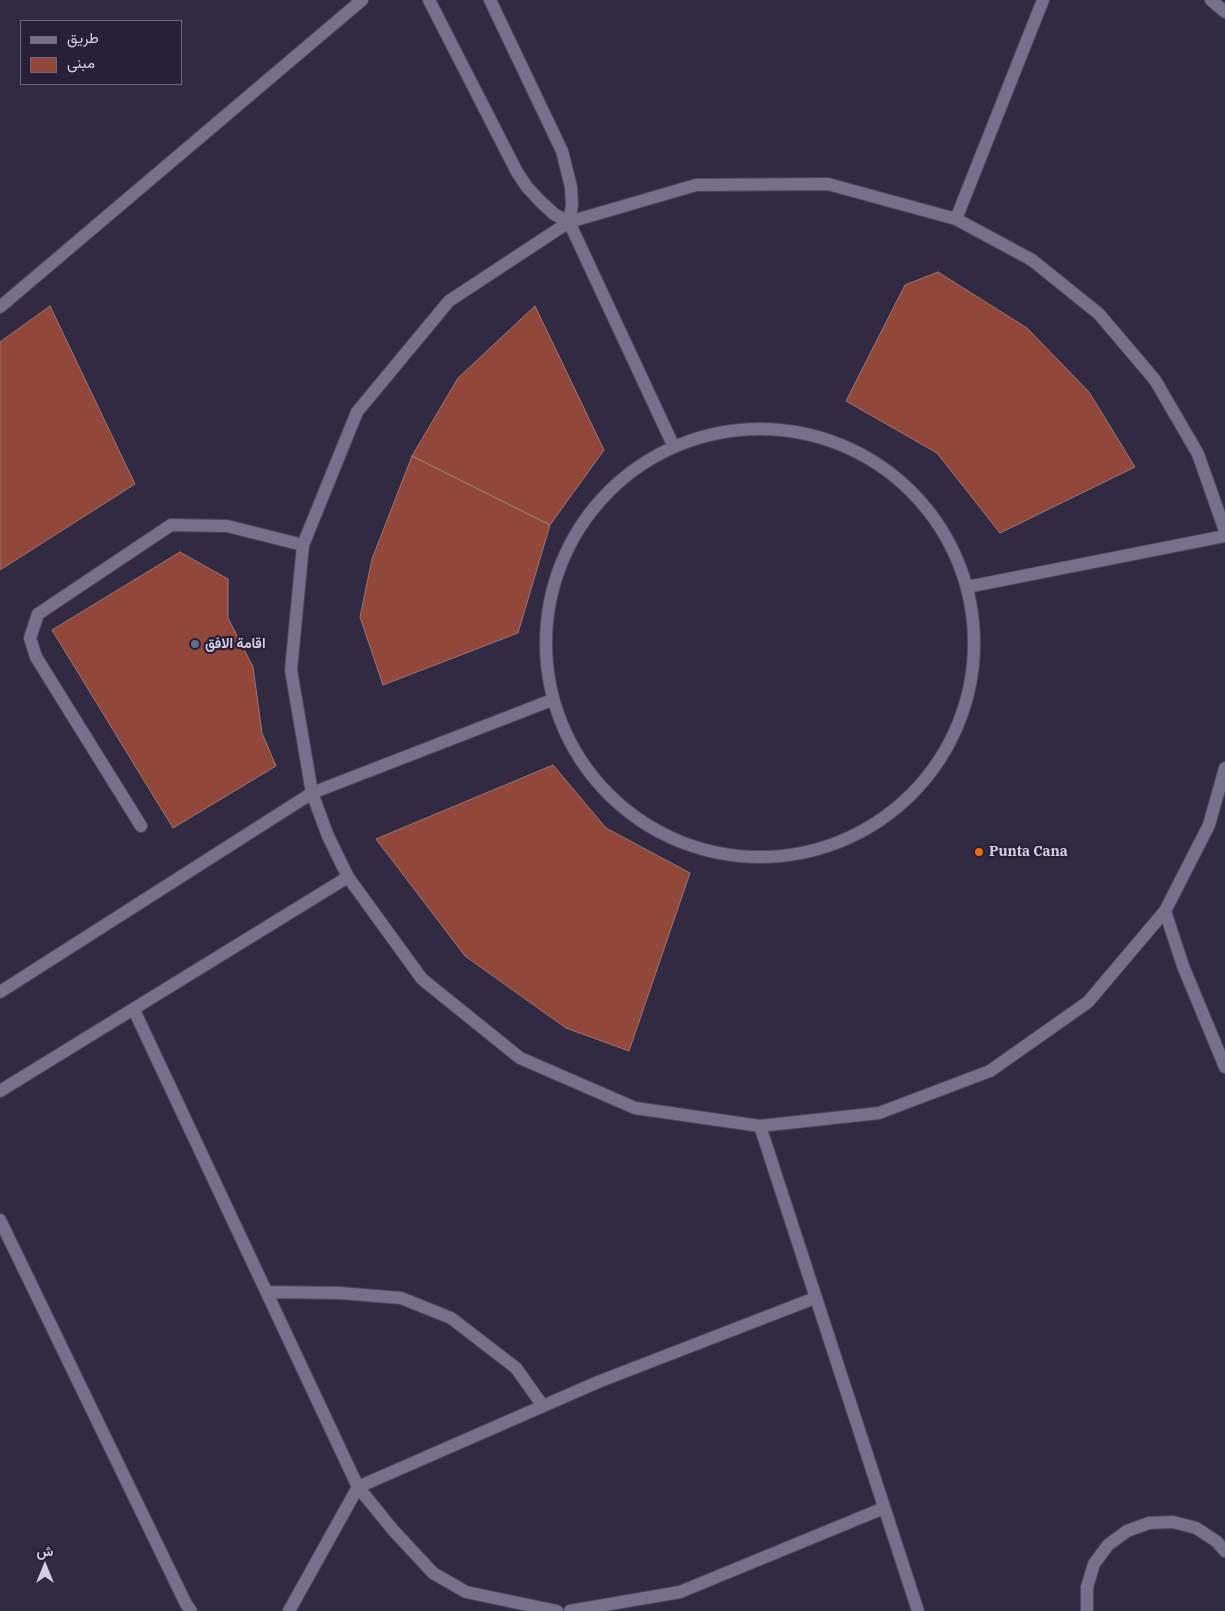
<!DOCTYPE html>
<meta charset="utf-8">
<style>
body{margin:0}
#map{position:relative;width:1225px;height:1611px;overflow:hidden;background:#322943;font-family:"IBM Plex Serif",Vazirmatn,serif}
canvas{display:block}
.legend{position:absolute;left:20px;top:20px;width:162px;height:65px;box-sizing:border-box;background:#281f39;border:1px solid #6d667c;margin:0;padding:6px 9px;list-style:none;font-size:15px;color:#d5d0e1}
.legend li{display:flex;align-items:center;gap:10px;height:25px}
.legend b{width:25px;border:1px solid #6d667c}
.north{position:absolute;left:20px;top:1541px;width:50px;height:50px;-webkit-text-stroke:4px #281f39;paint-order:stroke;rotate:0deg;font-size:14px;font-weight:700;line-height:20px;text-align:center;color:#d5d0e1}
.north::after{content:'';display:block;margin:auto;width:18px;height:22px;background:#d5d0e1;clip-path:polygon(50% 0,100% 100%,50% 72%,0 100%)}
</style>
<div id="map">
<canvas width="1225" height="1611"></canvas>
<ul class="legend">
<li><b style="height:6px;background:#786f8d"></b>طريق</li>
<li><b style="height:14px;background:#92473b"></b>مبنى</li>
</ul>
<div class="north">ش</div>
</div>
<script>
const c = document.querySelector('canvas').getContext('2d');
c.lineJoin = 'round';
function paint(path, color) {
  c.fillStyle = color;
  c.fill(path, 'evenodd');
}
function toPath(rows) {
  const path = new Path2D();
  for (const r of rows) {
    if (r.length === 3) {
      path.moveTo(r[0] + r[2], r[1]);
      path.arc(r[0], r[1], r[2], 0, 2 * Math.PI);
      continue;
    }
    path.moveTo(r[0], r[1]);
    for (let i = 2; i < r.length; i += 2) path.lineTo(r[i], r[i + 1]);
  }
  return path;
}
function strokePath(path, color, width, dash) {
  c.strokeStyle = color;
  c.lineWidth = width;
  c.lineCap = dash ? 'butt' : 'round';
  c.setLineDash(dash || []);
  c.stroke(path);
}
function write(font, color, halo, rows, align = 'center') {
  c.font = font + ' "IBM Plex Serif",Vazirmatn,serif';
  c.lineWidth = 4.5;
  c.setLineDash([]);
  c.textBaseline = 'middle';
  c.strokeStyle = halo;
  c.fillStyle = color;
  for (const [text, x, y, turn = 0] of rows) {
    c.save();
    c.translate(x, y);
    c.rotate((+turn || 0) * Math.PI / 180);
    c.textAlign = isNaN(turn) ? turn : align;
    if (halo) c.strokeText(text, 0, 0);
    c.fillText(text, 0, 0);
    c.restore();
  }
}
const building = toPath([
 [938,272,1027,328,1089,392,1135,467,1000,533,937,453,846,401,905,285,938,272],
 [50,306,135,484,0,570,0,342,50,306],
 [535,306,604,450,550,525,412,456,458,378,535,306],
 [412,456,550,525,518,633,383,685,360,617,372,559,412,456],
 [180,552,228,579,228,618,253,667,262,733,276,766,173,828,52,630,180,552],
 [553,765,606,828,690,873,629,1051,566,1028,465,956,376,839,553,765]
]);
paint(building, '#92473b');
strokePath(building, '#9c7770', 1);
const minor = toPath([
 [1211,0,1225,12],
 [569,222,674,447],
 [0,307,362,0],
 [760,643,214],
 [967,587,1225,536],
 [141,826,36,657,30,638,38,614,171,525,227,526,303,545],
 [0,992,312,793,552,700],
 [134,1010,358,1487,393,1530,433,1573,466,1592,557,1611],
 [0,1091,348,877],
 [760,1126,918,1611],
 [0,1220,186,1604,191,1611],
 [267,1292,340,1293,401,1298,451,1318,516,1368,543,1406],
 [289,1611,358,1487,598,1382,815,1298],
 [570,1611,680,1592,884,1508],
 [1087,1611,1087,1587,1094,1564,1108,1545,1127,1531,1149,1523,1173,1522,1196,1528,1216,1541,1225,1551]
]);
const tertiary = toPath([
 [429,0,517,172,527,187,540,201,554,214,569,222,572,205,571,187,562,151,490,0],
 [956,219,1043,0],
 [1225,531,1198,454,1155,380,1099,314,1032,260,956,219,828,184,696,185,569,222,449,301,357,412,303,545,291,670,312,793,328,836,348,877,422,979,520,1058,635,1108,760,1126,879,1113,990,1071,1088,1002,1165,911,1209,825,1225,768],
 [1165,911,1183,966,1225,1067]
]);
strokePath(minor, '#4e465d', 14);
strokePath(tertiary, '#4e465d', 14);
strokePath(minor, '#786f8d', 12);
strokePath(tertiary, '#786f8d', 12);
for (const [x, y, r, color] of [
 [195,644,5,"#5c6f8a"],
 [979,852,5,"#e8710a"]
]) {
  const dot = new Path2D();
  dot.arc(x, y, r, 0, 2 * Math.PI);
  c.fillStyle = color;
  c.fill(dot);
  strokePath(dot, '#281f39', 2);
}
write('bold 14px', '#d5d0e1', '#281f39', [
 ["اقامة الافق",205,644],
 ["Punta Cana",989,852]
], 'left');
</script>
